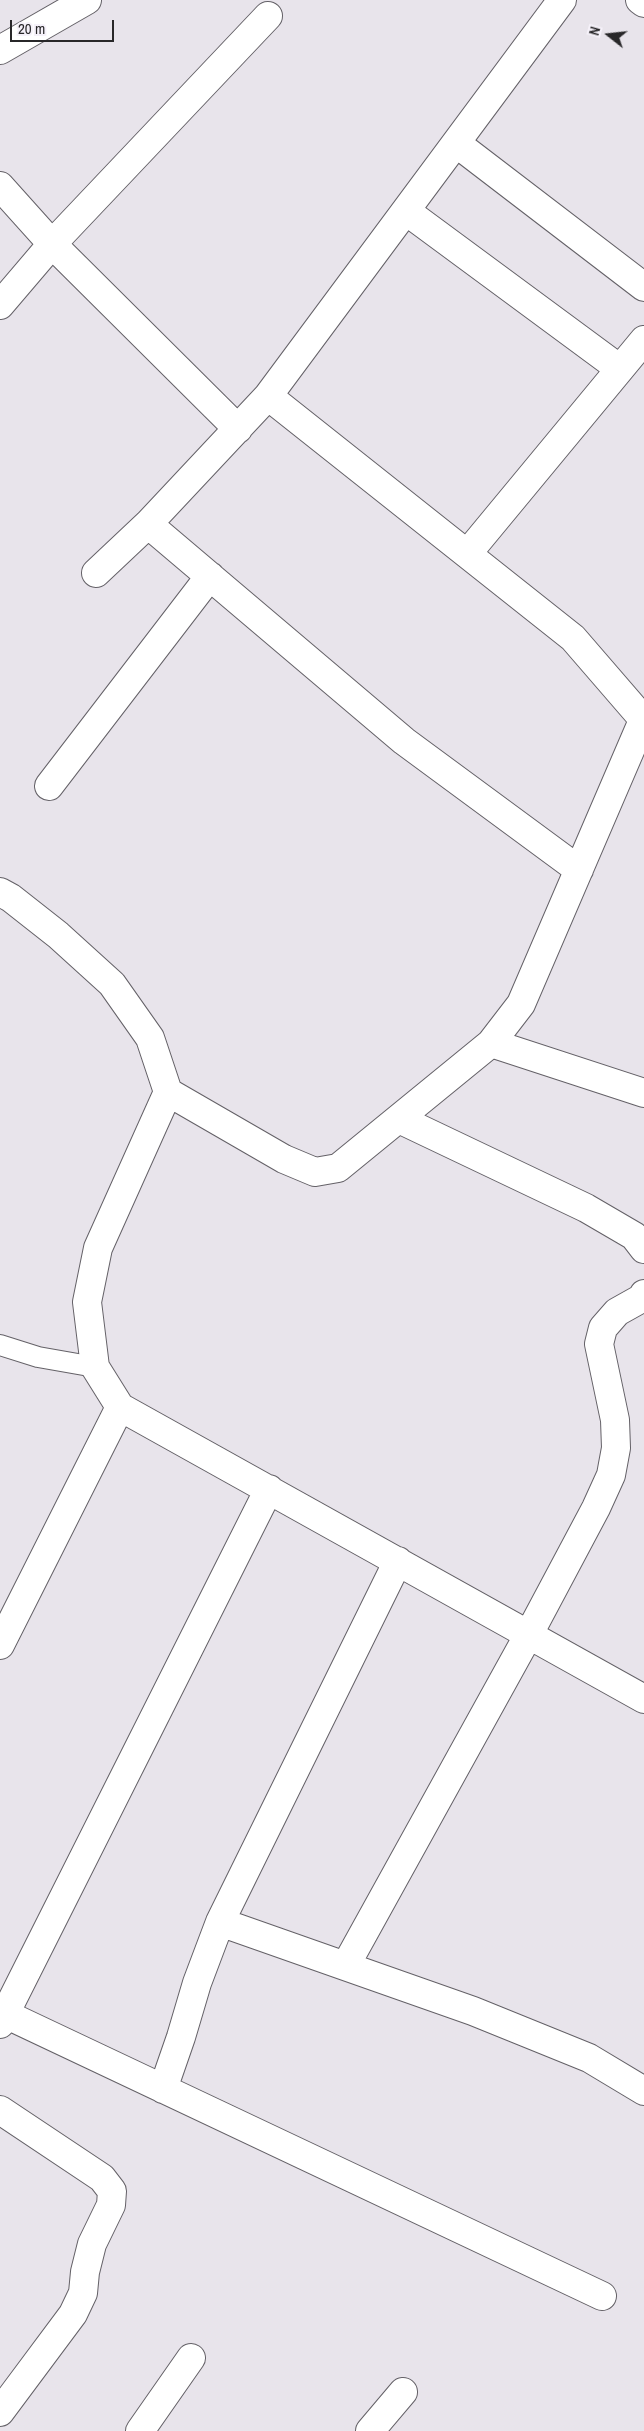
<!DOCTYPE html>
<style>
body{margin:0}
#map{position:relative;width:644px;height:2431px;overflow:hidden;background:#e8e4eb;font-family:"Archivo Narrow",sans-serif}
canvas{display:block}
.north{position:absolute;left:584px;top:10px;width:50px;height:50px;-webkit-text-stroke:4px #f5f1f9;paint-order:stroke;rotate:286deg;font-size:14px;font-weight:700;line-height:20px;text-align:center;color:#282729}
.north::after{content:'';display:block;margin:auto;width:18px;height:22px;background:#282729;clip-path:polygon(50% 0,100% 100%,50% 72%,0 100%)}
.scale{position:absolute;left:10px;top:20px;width:104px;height:22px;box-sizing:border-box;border:2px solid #282729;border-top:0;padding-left:6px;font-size:15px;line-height:18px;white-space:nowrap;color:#282729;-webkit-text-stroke:4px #f5f1f9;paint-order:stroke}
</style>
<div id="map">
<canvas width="644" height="2431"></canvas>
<div class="north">N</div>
<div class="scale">20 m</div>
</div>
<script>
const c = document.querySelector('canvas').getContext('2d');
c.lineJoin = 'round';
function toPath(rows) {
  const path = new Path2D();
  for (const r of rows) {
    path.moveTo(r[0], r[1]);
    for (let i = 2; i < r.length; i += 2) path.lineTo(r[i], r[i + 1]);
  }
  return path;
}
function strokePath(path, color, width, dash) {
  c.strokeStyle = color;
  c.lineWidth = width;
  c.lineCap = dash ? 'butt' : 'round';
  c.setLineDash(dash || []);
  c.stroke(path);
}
const lane = toPath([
 [0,1345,38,1357,95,1367]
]);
const street = toPath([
 [640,0,644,3],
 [0,50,87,0],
 [456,143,644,287],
 [0,186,52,244,238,429],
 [406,211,620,369],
 [0,305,52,244,268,16],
 [268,396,573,638,643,719],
 [148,524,404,741,579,870],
 [467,554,644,340],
 [96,573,148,524,268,396,562,0],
 [49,786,210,576],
 [0,892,11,898,58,935,112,984,150,1038,168,1092,98,1248,87,1302,95,1367,120,1407,644,1699],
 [491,1043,644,1093],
 [168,1092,284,1159,315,1172,338,1168,491,1043,521,1004,644,718],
 [399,1119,586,1208,634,1236,644,1249],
 [0,1645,120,1407],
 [220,1922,473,2011,589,2058,644,2091],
 [346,1965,529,1634,596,1508,611,1475,616,1448,615,1420,599,1344,603,1328,617,1312,642,1298,644,1294],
 [5,2014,602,2296],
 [0,2024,269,1489],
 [163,2089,181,2037,197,1983,220,1922,398,1561],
 [0,2110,102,2178,112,2191,111,2205,92,2244,85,2272,83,2293,73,2314,0,2412],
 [140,2431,191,2358],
 [370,2431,403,2392]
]);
strokePath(lane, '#646167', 22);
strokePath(street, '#646167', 30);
strokePath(lane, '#fff', 20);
strokePath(street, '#fff', 28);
</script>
